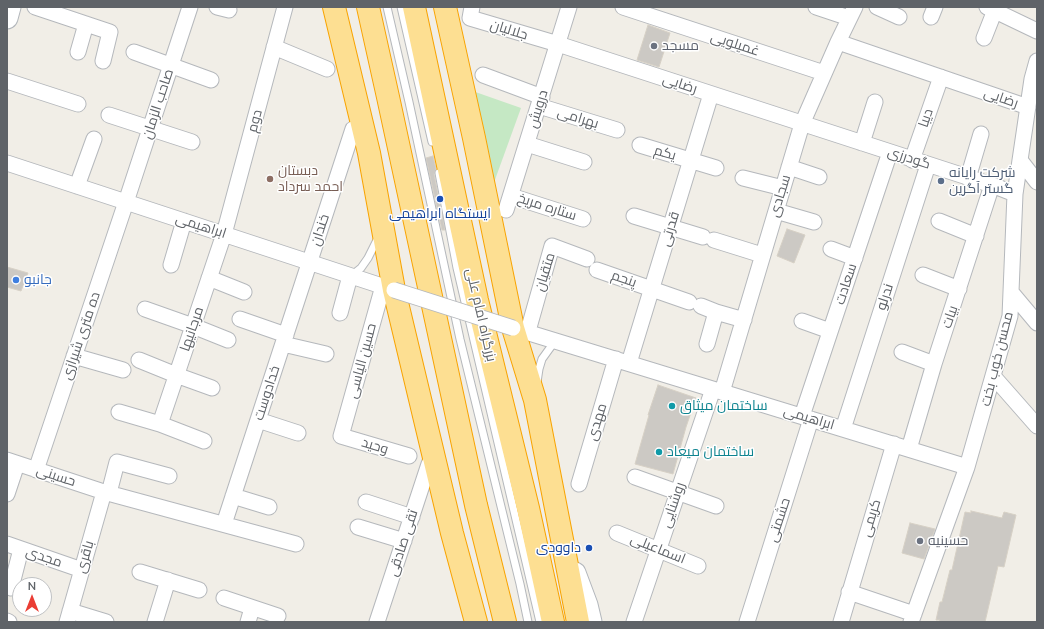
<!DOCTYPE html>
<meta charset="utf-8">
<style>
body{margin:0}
#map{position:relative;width:1044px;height:629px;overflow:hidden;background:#f1eee7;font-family:Mulish,sans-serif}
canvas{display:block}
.frame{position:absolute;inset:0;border:8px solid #5f6368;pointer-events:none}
.north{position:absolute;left:12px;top:577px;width:40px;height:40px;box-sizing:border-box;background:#fff;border:1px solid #bfc1c3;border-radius:50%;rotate:0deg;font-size:11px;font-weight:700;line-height:16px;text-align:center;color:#5f6368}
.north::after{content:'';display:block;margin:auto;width:14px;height:18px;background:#ea3d34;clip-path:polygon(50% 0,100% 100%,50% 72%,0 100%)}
</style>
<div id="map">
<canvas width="1044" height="629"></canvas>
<div class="frame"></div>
<div class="north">N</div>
</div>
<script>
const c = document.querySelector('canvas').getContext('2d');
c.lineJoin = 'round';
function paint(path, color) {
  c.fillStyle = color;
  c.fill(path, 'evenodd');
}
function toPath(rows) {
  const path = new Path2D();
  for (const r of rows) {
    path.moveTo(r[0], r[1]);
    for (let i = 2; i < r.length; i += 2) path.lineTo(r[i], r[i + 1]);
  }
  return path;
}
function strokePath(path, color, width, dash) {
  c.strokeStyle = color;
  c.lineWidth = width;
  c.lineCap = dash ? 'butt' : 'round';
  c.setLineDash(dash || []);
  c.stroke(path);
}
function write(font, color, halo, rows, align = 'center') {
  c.font = font + ' Mulish,Cairo,sans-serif';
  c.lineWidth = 3;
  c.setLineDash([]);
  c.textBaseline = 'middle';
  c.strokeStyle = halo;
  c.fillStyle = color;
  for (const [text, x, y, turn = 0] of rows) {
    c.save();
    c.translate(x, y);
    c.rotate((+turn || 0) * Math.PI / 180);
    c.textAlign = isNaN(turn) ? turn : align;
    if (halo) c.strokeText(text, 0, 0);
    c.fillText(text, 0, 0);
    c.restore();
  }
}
paint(toPath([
 [464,88,521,108,488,199]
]), '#c5e8c4');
const building = toPath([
 [648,25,670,33,659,67,637,60,648,25],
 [433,156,436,169,434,174,445,230,442,230,426,158,433,156],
 [787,229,805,235,794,263,777,256,787,229],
 [7,267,28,273,21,291,7,287,7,267],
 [658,385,696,398,686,427,673,474,635,464,649,415,648,415,658,385],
 [971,511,1002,518,1004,512,1016,515,1004,567,998,566,985,622,939,622,940,620,936,620,940,602,942,602,950,570,952,570,965,512,971,513,971,511],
 [910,523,935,529,924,559,902,553,910,523]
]);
paint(building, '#ccc9c4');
strokePath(building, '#d6d0c5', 1);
const lane = toPath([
 [387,7,409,102,460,339,520,584,528,622],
 [401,7,432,142],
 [439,173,457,268,540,622],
 [351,276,361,268,368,258,378,238],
 [537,382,539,369,542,359,555,341]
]);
const street = toPath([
 [35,7,110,32,103,61],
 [217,7,229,10],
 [472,7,470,18,558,44,992,185,1015,194],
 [623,7,824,73],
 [816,7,849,18],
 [877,7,899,17],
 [987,7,1037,31],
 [931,17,935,7],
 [984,38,995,10],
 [838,42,1028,107],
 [274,47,327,69],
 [78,52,86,24],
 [134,52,211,80],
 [483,75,542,97],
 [7,81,78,104],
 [539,106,617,130],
 [109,115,192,142],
 [862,143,875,102],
 [527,144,584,162],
 [640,145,716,168],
 [912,160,941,77],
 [1020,160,1037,182],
 [7,163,394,290],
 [789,167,819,177],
 [743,178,783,188],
 [968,178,981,134],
 [77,186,94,139],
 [511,196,583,219],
 [506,210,569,7],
 [776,211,814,222],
 [634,216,703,237],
 [939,221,976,236],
 [714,240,762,255],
 [831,249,855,258],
 [171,265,184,221],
 [597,270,689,302],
 [923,275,959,289],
 [209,278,244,292],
 [383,286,341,436,409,456],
 [1011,292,1037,323],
 [701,306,716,312,744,320],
 [145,309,193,326,228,340],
 [340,313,350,276],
 [240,319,286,335],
 [802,321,830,331],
 [513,328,967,467],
 [528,331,552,246,587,259],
 [283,344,326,354],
 [707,344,716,312],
 [902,352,934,364],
 [74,356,123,370],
 [139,360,176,375,212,388],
 [629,363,711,94],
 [993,376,1037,426],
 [722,392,802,124,838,42,855,7],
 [119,412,160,424,204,441],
 [802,416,890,152],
 [258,420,298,433],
 [160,424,224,234,285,7],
 [843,429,928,165],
 [909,449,934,364,992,185],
 [7,460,104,492,296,544],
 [36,470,126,202,190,7],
 [635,477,716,506],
 [579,484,616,359],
 [109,493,117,462,169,476],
 [7,494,17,464],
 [233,496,269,507],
 [366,502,412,517],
 [224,524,353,129],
 [358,527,404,541],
 [617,533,698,566],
 [7,544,82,570],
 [140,572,199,590],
 [11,588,21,549],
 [849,592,914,614],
 [224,598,278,616],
 [70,611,106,622],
 [7,621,9,622],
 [67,622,104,492],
 [155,622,168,580],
 [248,622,252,608],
 [377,622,429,464],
 [634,622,713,389],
 [747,622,811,419],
 [841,622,894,444],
 [911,622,967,467,1010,316,1015,194,1032,79,1037,61]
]);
const secondary = toPath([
 [7,18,10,7],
 [575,573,587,605,591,622]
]);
const highway = toPath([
 [334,7,369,153,394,290,452,533,476,622],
 [368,7,388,97,476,505,505,622],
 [414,7,477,300,528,508,553,622],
 [445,7,474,138,513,328,535,400,578,622]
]);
strokePath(lane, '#b5b8bc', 9);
strokePath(street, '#b5b8bc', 17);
strokePath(secondary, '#b3b7bc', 23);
strokePath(highway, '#f8a300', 24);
strokePath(lane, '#fff', 7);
strokePath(street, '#fff', 15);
strokePath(secondary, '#fff', 21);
strokePath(highway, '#fddf92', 22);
const streetBridge = toPath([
 [394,290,513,328]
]);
strokePath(streetBridge, '#b5b8bc', 17, []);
strokePath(streetBridge, '#fff', 15);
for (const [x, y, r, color] of [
 [654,46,4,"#6b7280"],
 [270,179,4,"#8d6e63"],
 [941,181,4,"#5c6f8a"],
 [440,199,4,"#1a4fb4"],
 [16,280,4,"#3f7fe0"],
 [672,406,4,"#0f9aa8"],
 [659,452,4,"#0f9aa8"],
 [920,541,4,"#6b7280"],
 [589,548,4,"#1a4fb4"]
]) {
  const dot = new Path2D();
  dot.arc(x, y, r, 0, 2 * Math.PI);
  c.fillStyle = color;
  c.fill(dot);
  strokePath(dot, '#fff', 1.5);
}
write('14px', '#5f6368', '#fff', [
 ["جلالیان",509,30,17],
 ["غمیلویی",735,44,18],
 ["رضایی",680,84,18],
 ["رضایی",1001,98,19],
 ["صاحب الزمان",158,104,-72],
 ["درویش",538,109,-73],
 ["بهرامی",578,118,17],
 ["دیبا",926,118,-71],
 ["دوم",255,121,-75],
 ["یکم",665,153,16],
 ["گودرزی",909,158,18],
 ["سجادی",780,196,-73],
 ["ستاره مریخ",547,207,18],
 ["ابراهیمی",201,226,18],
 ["قدرتی",670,229,-73],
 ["خندان",320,230,-72],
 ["متقیان",545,272,-73],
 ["پنجم",624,279,19],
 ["سعادت",846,284,-72],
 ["ندرلو",885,297,-72],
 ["بزرگراه امام علی",481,315,77],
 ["بیات",950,317,-71],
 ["مرجانیها",192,329,-71],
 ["ده متری شیرازی",81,336,-71],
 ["محسن خوب بخت",997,359,-76],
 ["حسین الیاسی",362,361,-75],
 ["خدادوست",267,393,-72],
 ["ابراهیمی",809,418,17],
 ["مهدی",597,422,-73],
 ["وحید",375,446,17],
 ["حسینی",56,476,18],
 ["روشنایی",673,505,-71],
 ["کریمی",871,518,-73],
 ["حشمتی",779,520,-72],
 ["تقی صادقی",403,543,-72],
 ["اسماعیلی",658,549,22],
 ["مجدی",44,557,19],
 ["باقری",85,557,-74]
]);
write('14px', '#5b616d', '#fff', [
 ["مسجد",662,46],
 ["حسینیه",928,541]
], 'left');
write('14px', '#785e54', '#fff', [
 ["دبستان",278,171],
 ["احمد سرداد",278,187]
], 'left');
write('14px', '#4e5e75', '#fff', [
 ["شرکت رایانه",949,173],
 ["گستر آگرین",949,189]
], 'left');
write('14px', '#164399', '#fff', [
 ["ایستگاه ابراهیمی",440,214],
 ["داوودی",581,548,"right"]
]);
write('14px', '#366cbe', '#fff', [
 ["جانبو",24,280]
], 'left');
write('14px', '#0d838f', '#fff', [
 ["ساختمان میثاق",680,406],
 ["ساختمان میعاد",667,452]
], 'left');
</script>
